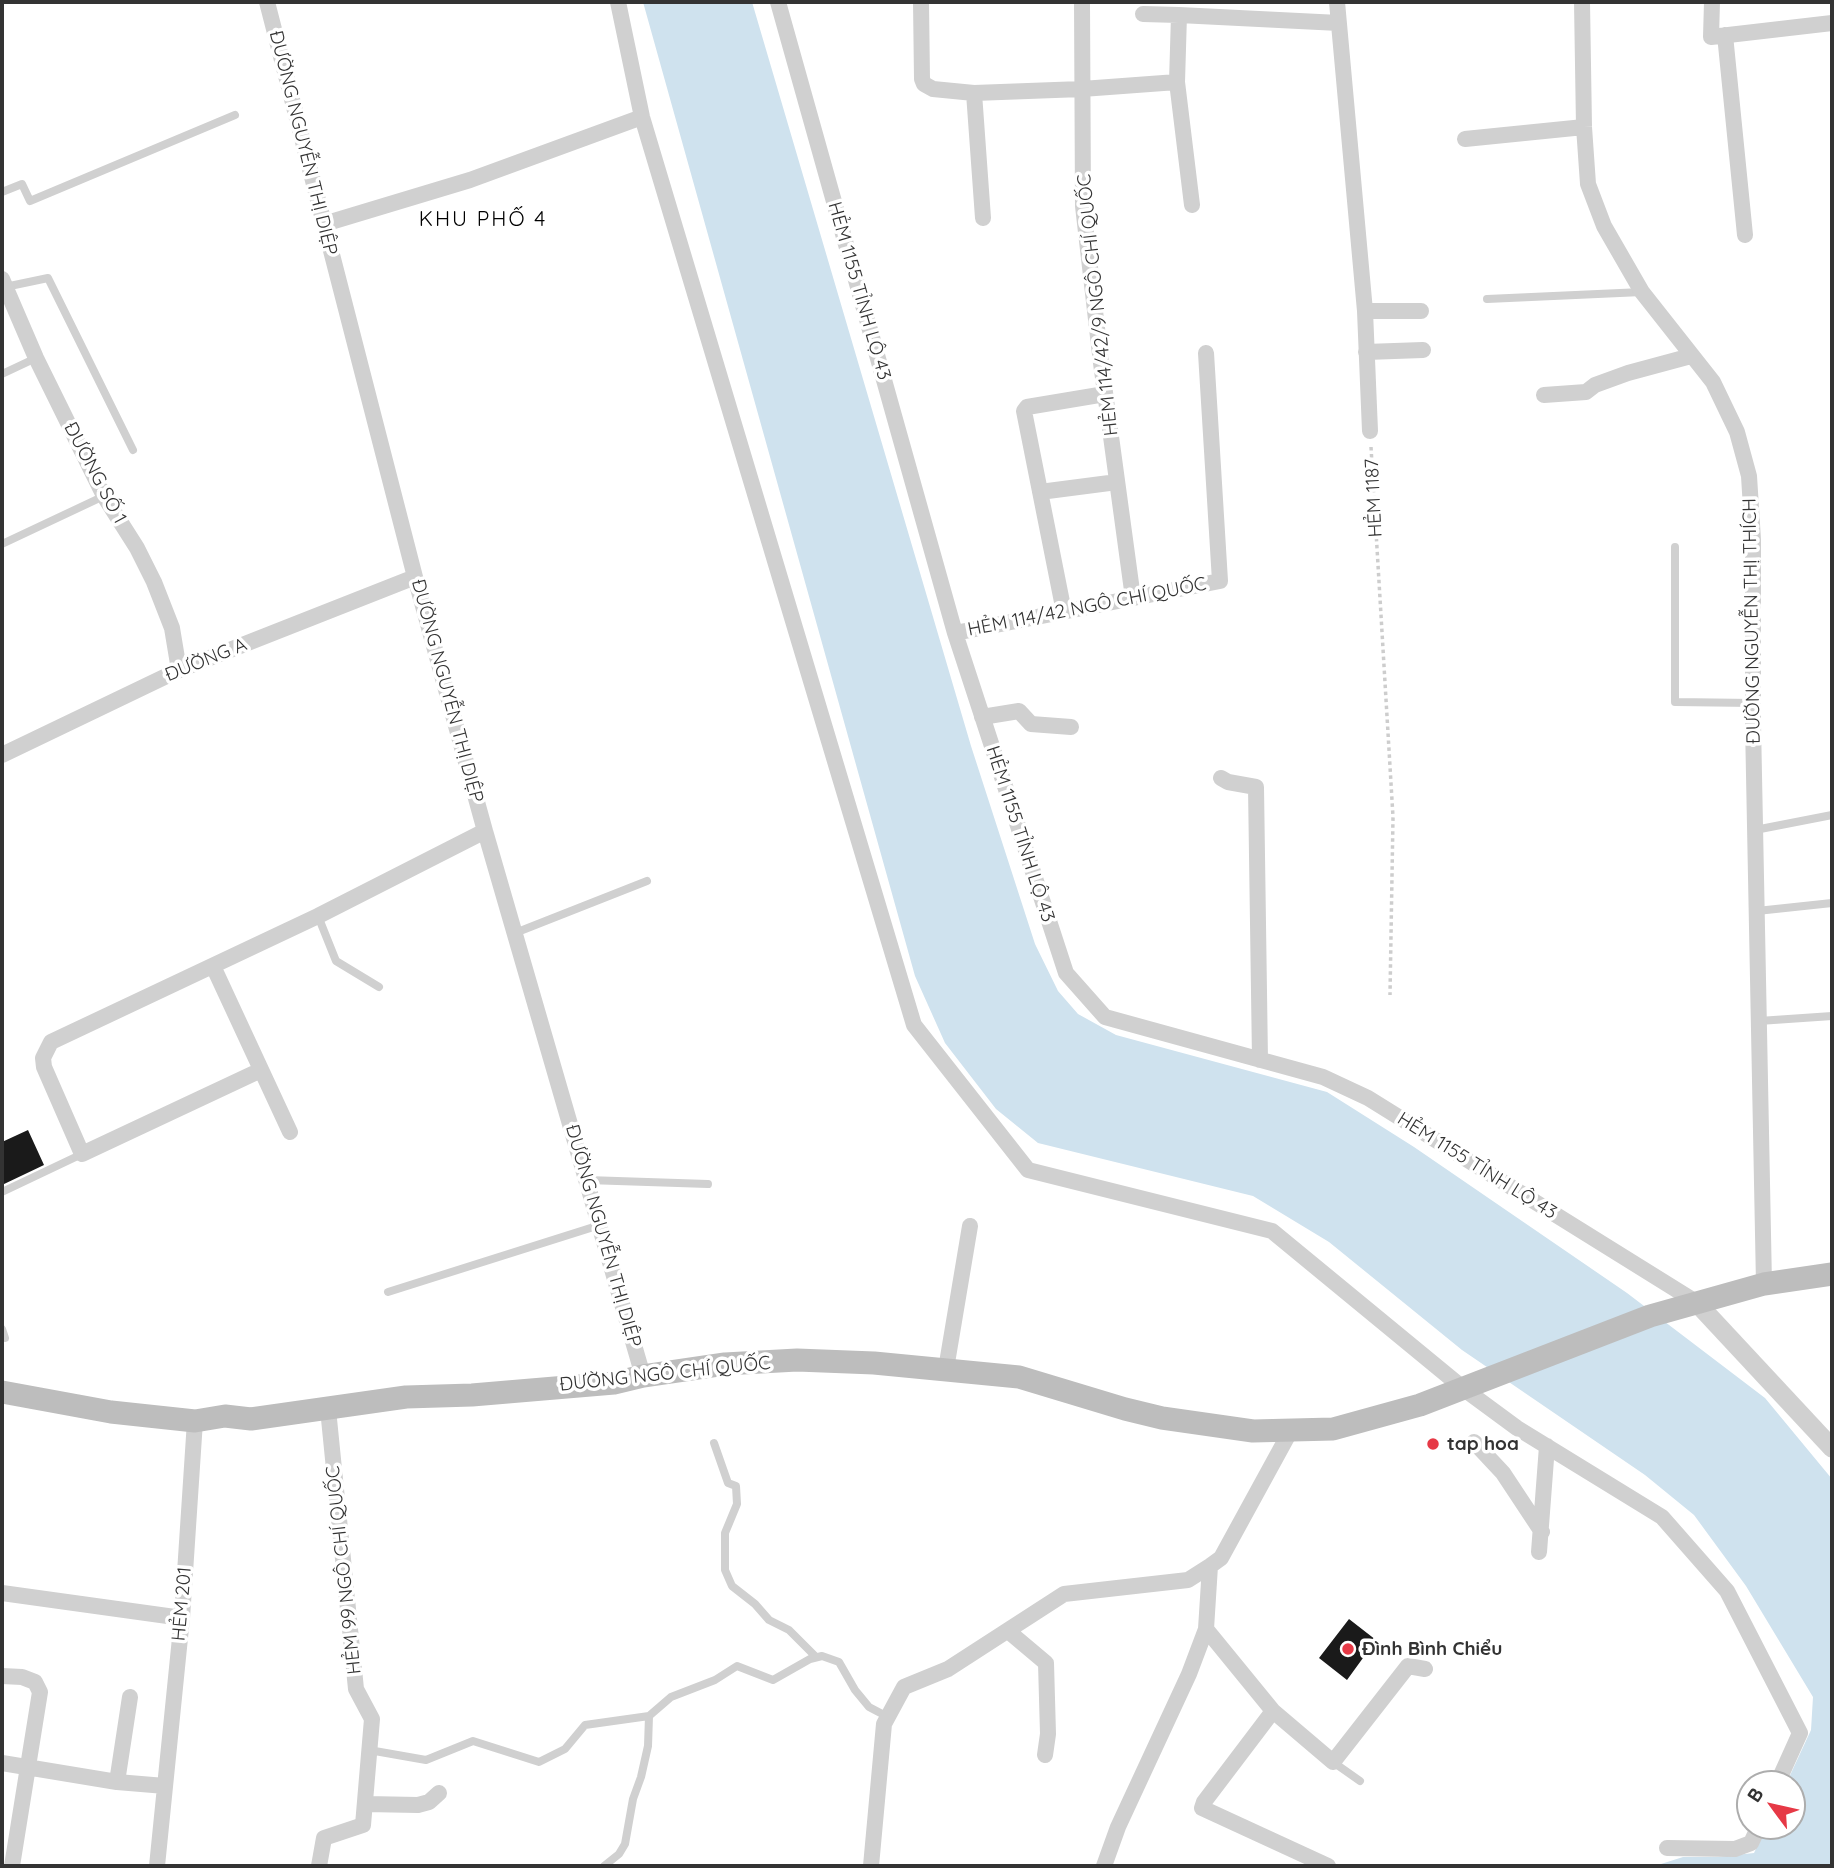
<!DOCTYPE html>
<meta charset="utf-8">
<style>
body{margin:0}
#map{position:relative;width:1834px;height:1868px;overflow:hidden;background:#fff;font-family:Quicksand,sans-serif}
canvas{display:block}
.frame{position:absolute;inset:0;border:4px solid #333;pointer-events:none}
.north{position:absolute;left:1736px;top:1770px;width:70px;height:70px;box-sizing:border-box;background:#fff;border:2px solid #adadad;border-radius:50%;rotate:303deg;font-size:19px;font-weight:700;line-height:28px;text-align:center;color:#333}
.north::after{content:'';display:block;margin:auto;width:24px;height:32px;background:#e63946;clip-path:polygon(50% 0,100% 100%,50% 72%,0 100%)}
</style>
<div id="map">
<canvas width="1834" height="1868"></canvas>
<div class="frame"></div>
<div class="north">B</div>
</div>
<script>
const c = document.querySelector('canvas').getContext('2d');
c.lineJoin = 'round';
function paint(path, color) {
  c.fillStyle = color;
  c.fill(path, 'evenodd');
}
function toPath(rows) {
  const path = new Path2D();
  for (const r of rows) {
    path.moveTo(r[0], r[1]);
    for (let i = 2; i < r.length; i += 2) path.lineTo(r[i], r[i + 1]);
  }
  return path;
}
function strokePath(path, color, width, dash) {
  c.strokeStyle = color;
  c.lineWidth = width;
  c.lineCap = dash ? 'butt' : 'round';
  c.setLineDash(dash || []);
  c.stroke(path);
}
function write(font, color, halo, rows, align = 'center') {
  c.font = font + ' Quicksand,sans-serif';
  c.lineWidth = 7;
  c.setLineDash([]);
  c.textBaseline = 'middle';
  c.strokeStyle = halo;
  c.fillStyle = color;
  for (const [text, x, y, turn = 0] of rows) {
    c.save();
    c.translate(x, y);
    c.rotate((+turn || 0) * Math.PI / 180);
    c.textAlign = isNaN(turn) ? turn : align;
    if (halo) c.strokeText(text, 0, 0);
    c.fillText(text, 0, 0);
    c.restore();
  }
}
paint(toPath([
 [643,2,752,2,971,746,1035,944,1058,991,1078,1014,1116,1035,1327,1092,1414,1147,1627,1293,1765,1398,1832,1479,1832,1866,1660,1866,1661,1864,1683,1857,1718,1857,1754,1853,1767,1826,1792,1826,1792,1784,1786,1784,1811,1730,1813,1697,1746,1586,1694,1515,1645,1475,1462,1350,1329,1242,1253,1196,1038,1143,996,1109,945,1043,915,976]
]), '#cfe2ee');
paint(toPath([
 [28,1130,44,1165,2,1185,2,1142],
 [1349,1619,1376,1640,1347,1680,1319,1658]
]), '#1a1a1a');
strokePath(toPath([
 [1371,447,1393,817,1390,995]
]), '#cdcdcd', 3.5, [3.5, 3.5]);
strokePath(toPath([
 [2,192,22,184,30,201,235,115],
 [5,287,48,278,133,450],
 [1487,299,1642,292],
 [2,374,36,358],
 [2,544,104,496],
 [1675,547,1675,702,1753,703],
 [1755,830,1832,815],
 [1757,911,1832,903],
 [318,916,336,961,379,987],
 [515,933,647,881],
 [1759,1021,1832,1016],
 [587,1180,708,1184],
 [2,1192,82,1154],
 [388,1292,600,1225],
 [2,1329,5,1338],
 [714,1443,728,1483,736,1486,737,1504,725,1533,725,1570,732,1586,755,1604,769,1620,789,1630,816,1657],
 [369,1750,426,1760,473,1741,539,1762,565,1749,585,1725,649,1716,671,1697,715,1680,737,1666,773,1680,810,1659,822,1656,839,1662,855,1690,869,1707,888,1717],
 [1333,1762,1360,1781],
 [604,1866,619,1854,625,1844,633,1799,641,1777,648,1746,649,1716]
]), '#d0d0d0', 8);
strokePath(toPath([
 [267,2,415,577,485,831,643,1376],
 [618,2,642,117,914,1025,1028,1170,1272,1231,1464,1389,1517,1428,1662,1517,1727,1591,1800,1733,1777,1784],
 [778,2,955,633,1066,973,1105,1017,1323,1077,1368,1098,1696,1302],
 [921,2,922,79,924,84,933,89,974,93],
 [1082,2,1083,206,1101,363,1133,598],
 [1337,2,1365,311,1370,431],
 [1582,2,1584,127,1588,184,1604,226,1642,292,1713,382,1737,432,1749,476,1753,540,1753,724,1764,1284],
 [1712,2,1711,37,1832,23],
 [1143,14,1179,15],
 [1725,35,1745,235],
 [1177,82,1179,15,1339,23],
 [1465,139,1584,127],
 [983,218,974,93,1082,89,1177,82,1192,205],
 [324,224,470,180,642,117],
 [2,279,36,358,104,496,137,548,154,582,172,628,179,670],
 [1365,311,1421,311],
 [1366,352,1423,350],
 [1544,395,1586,392,1595,385,1628,373,1691,356],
 [1040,492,1117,482],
 [1064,612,1024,411,1027,407,1105,394],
 [955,633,1220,581,1206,353],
 [982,717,1019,711,1031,724,1071,727],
 [2,755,179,670,415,577],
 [1221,778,1228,782,1256,787,1260,1060],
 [213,966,290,1132],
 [261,1070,82,1154,44,1067,43,1058,51,1042,318,916,485,831],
 [946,1369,970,1226],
 [1474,1442,1503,1473,1542,1532],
 [1539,1552,1547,1446],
 [2,1593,182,1618],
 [1206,1629,1273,1711,1333,1762,1408,1666,1425,1669],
 [1008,1631,1046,1663,1048,1734,1045,1755],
 [2,1676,22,1677,35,1682,40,1692,12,1866],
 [1273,1711,1204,1802,1202,1808,1328,1866],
 [2,1763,117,1782,165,1786],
 [117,1782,130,1697],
 [366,1804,418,1805,429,1802,439,1793],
 [1667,1848,1735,1849,1751,1843,1759,1826],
 [157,1866,182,1618,195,1421],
 [319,1866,324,1838,363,1825,372,1719,356,1689,328,1409],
 [871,1866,884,1724,904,1687,948,1669,1064,1594,1188,1580,1210,1566,1221,1558,1291,1430],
 [1104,1866,1118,1827,1189,1674,1206,1629,1210,1566]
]), '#d0d0d0', 16);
strokePath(toPath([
 [1696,1302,1832,1448]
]), '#d0d0d0', 19);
strokePath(toPath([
 [2,1392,111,1412,195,1421,225,1416,251,1419,406,1397,472,1395,614,1383,643,1376,725,1364,797,1360,874,1363,1019,1377,1125,1409,1162,1418,1253,1431,1333,1429,1420,1405,1650,1316,1764,1284,1832,1274]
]), '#bdbdbd', 23);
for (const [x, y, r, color] of [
 [1433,1444,7,"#e63946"],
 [1348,1649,7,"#e63946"]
]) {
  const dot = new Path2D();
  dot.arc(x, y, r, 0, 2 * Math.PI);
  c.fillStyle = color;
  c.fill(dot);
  strokePath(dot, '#fff', 2.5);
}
write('19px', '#333', '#fff', [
 ["ĐƯỜNG NGUYỄN THỊ DIỆP",303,143,76],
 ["HẺM 1155 TỈNH LỘ 43",859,291,74],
 ["HẺM 114/42/9 NGÔ CHÍ QUỐC",1098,305,-96],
 ["ĐƯỜNG SỐ 1",95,473,62],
 ["HẺM 1187",1374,498,-93],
 ["HẺM 114/42 NGÔ CHÍ QUỐC",1087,607,-11],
 ["ĐƯỜNG NGUYỄN THỊ THÍCH",1752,621,-91],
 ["ĐƯỜNG A",206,660,-22],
 ["ĐƯỜNG NGUYỄN THỊ DIỆP",447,691,75],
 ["HẺM 1155 TỈNH LỘ 43",1020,834,72],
 ["HẺM 1155 TỈNH LỘ 43",1477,1166,32],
 ["ĐƯỜNG NGUYỄN THỊ DIỆP",603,1236,74],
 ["ĐƯỜNG NGÔ CHÍ QUỐC",665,1374,-6],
 ["HẺM 99 NGÔ CHÍ QUỐC",344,1570,-96],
 ["HẺM 201",182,1604,-85]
]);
write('bold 19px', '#333', '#fff', [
 ["tap hoa",1447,1444],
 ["Đình Bình Chiểu",1362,1649]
], 'left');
c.letterSpacing = '2px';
write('21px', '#000', '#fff', [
 ["KHU PHỐ 4",483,220]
]);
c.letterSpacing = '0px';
</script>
